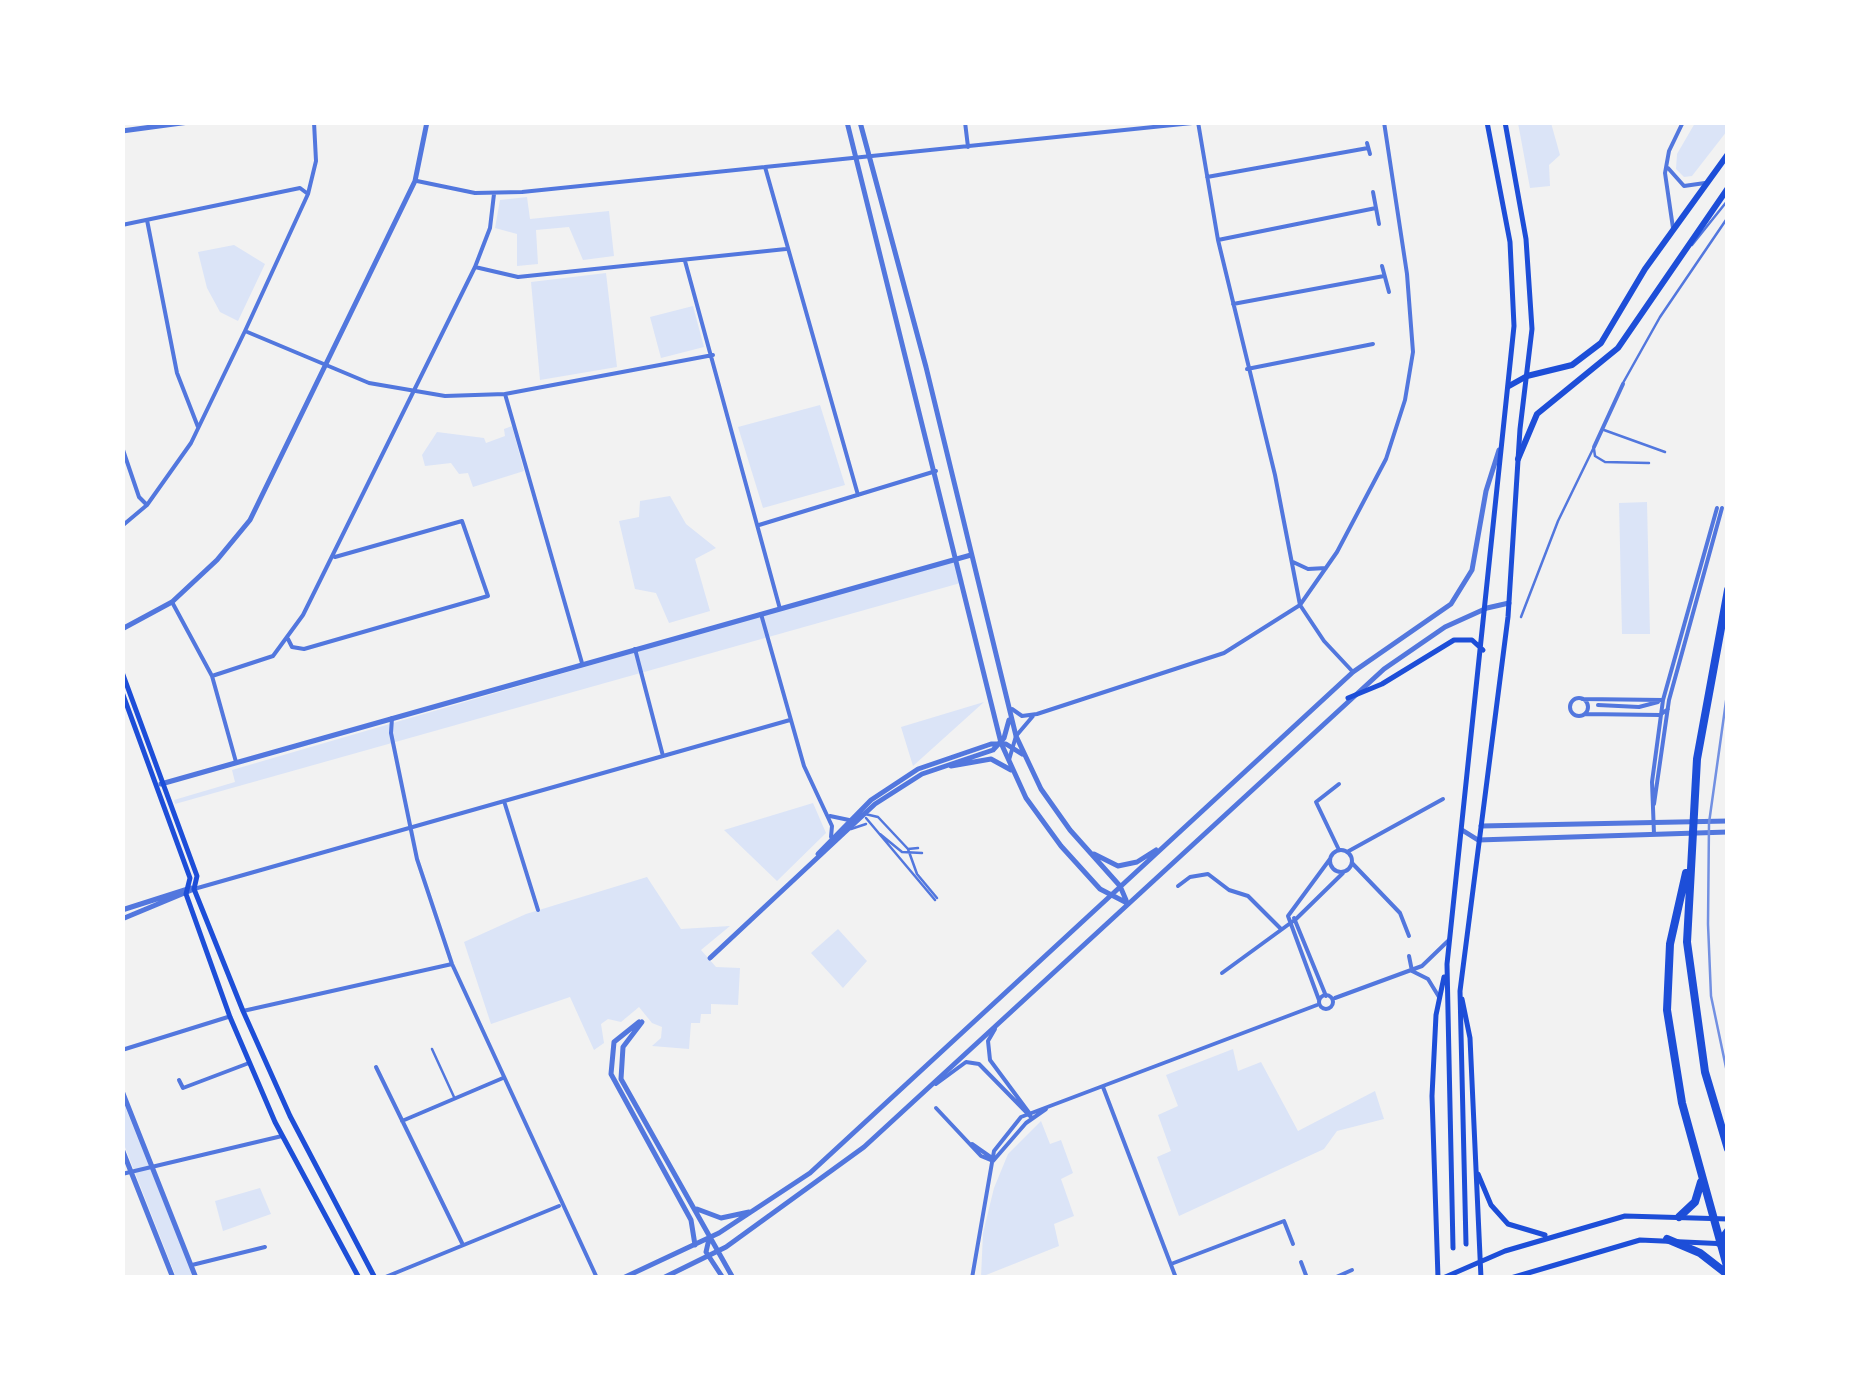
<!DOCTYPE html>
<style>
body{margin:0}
#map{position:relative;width:1850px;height:1400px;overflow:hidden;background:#f2f2f2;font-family:Figtree,sans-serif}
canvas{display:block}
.frame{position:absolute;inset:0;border:125px solid #fff;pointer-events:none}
</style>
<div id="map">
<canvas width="1850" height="1400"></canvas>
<div class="frame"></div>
</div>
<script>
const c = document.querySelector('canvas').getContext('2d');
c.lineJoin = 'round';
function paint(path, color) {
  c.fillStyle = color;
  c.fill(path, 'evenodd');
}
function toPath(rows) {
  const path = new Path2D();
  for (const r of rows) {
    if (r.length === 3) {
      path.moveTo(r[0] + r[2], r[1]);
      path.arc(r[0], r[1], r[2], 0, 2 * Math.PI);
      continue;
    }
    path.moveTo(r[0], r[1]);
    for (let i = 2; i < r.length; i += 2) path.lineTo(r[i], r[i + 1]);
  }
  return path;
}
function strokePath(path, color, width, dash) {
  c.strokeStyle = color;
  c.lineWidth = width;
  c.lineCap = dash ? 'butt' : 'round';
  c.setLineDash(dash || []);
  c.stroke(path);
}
paint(toPath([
 [1518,123,1551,123,1560,155,1549,165,1550,186,1530,188],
 [1695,123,1727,123,1727,131,1692,176,1684,177,1676,169,1677,154],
 [527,197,530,219,609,211,614,256,583,260,569,227,536,230,538,264,517,266,517,234,495,228,500,200],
 [234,245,265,264,238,321,220,312,207,288,198,252],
 [606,273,617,367,540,380,531,282],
 [693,306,704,347,661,358,650,317],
 [820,405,845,485,763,508,738,427],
 [512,426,524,471,473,487,468,473,459,474,451,463,425,466,422,455,437,432,484,438,486,443,505,436,504,429],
 [670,496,686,524,716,548,695,559,710,611,669,623,656,593,635,589,619,521,639,517,640,501],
 [1647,502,1650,634,1622,634,1619,503],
 [958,558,964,582,175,804,174,800,235,782,232,770],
 [984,702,913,766,901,727],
 [813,803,826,833,777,881,724,830],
 [647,877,681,929,730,926,701,950,716,967,740,968,738,1005,711,1004,711,1014,701,1014,700,1023,691,1023,689,1049,652,1046,661,1038,662,1027,652,1023,639,1007,621,1022,608,1019,601,1024,604,1043,594,1050,570,997,491,1024,464,942,526,914],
 [838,929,867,961,843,988,811,953],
 [1233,1049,1238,1071,1261,1062,1298,1131,1375,1091,1384,1119,1337,1131,1324,1149,1179,1216,1157,1157,1171,1151,1158,1115,1178,1106,1166,1075],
 [122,1099,194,1277,176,1277,123,1142],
 [1041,1121,1050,1144,1061,1140,1073,1173,1061,1179,1074,1216,1054,1224,1059,1246,981,1277,983,1233,994,1188,1008,1154],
 [260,1188,271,1214,223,1231,215,1201]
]), '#dbe4f7');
strokePath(toPath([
 [1692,245,1728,200],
 [1623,383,1660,317,1728,217],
 [1604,430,1665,452],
 [1594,449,1595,456,1605,462,1649,463],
 [865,814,878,817,908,849,918,848],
 [866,818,935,900],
 [851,829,866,824],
 [880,834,902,852,922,853],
 [908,849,917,874,937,898],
 [432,1049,454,1097]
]), '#5277de', 2.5);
strokePath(toPath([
 [1521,617,1558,521,1593,449]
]), '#5277de', 2.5);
strokePath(toPath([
 [965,122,968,147],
 [1198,122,1218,240,1275,475,1300,605,1324,641,1353,672],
 [1367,143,1370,154],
 [765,167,858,495],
 [1668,168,1684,186,1705,183],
 [1207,177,1368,148],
 [417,181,475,193,522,192,1202,122],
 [1373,192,1379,224],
 [147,220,177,373,198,427],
 [122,225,300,188,308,194],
 [1673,228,1665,173,1669,151,1683,122],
 [1218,240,1376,208],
 [685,261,780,609],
 [1382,266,1389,292],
 [475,267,518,277,786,249],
 [1233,304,1384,276],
 [245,331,369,383,445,396,505,394,713,355],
 [1247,369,1373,344],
 [505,394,582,663],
 [122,447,139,497,147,505],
 [1594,447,1623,384],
 [759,525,936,471],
 [122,526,147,505,191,443,245,331,308,194,316,161,314,122],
 [1293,562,1308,569,1326,568],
 [172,602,212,676,236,762],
 [761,614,804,766,832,826,831,837],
 [288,639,292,647,304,649,488,596,462,521,335,557],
 [635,649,663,756],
 [212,676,273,656,303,615,475,267,490,228,494,194],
 [1579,707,9],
 [1582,699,1663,700],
 [1598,705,1639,707,1658,702],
 [1012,709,1022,716,1037,714,1224,653,1300,605,1337,552,1386,459,1405,400,1413,352,1407,274,1384,122],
 [1585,714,1660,715,1668,709],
 [392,718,391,733,417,859,452,964,597,1278],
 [1009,760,1016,736,1033,716],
 [1339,784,1316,802,1339,850],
 [504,801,538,910],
 [1654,804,1669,700,1722,508],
 [830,816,849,820],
 [1654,834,1652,782,1663,700,1717,508],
 [1341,861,11],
 [1347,852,1443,799],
 [1352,863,1400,913,1409,936],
 [1178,886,1190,877,1208,874,1229,890,1248,896,1281,929],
 [194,889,790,720],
 [1294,918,1326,996],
 [1409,956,1412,971],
 [1412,971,1428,979,1439,997],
 [1222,973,1296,919,1343,873],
 [1326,1002,7],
 [1335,998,1422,966,1449,940],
 [1319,1000,1288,916,1330,859],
 [243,1011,452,964],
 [995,1029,988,1041,990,1060,1030,1114],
 [122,1050,228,1017],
 [376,1067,463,1245],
 [179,1080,183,1088,249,1063],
 [936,1084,966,1062,979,1064,1032,1118],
 [1103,1087,1176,1278],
 [936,1108,981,1156,993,1161],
 [402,1121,503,1078],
 [972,1144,992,1158],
 [993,1161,1026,1123,1046,1109],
 [122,1174,282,1136],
 [1301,1262,1307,1278],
 [1171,1264,1284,1221,1293,1244],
 [192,1265,265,1247],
 [122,1276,123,1276],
 [383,1278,559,1206],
 [972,1278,994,1151,1021,1117,1317,1005],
 [1334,1278,1352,1270]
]), '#5277de', 4);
strokePath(toPath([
 [847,122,1001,743,1026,798,1061,846,1100,889,1127,903],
 [860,122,926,367,1016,736,1041,789,1070,830,1120,886,1126,900],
 [122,131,189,122],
 [122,629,172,602,217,560,250,520,415,181,427,122],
 [951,766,991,759,1011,770],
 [161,784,971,555],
 [1481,826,1728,821],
 [1462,830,1478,840,1728,832],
 [818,854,871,800,918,769,991,744,1006,744,1022,754],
 [1094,854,1118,866,1137,862,1156,850],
 [122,910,191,888],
 [122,919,194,889],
 [710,958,875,804,922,774,993,750,1004,738,1009,720],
 [639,1022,614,1042,611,1074,691,1220,695,1245],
 [642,1022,623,1047,621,1079,733,1278],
 [122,1091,196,1278],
 [122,1149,173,1278],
 [697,1209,721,1218,749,1212],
 [709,1239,706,1252,723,1278],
 [623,1278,719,1233,810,1173,1353,672,1451,604,1472,570,1486,491,1499,450],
 [663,1278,726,1247,864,1147,1384,669,1445,627,1487,608,1509,603]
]), '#5277de', 5);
strokePath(toPath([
 [122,672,197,876,194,889,243,1011,290,1116,375,1278],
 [122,692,190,878,186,894,230,1017,275,1122,359,1278],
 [1348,698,1382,684,1454,640,1472,640,1483,650],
 [1462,999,1470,1038,1481,1278],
 [1478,1174,1491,1205,1508,1224,1545,1235],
 [1466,1244,1460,991,1508,617,1520,429,1532,329,1526,239,1505,122],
 [1453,1248,1447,964,1514,326,1510,242,1487,122],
 [1438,1278,1432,1096,1436,1015,1444,977],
 [1443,1278,1505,1251,1625,1216,1728,1219],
 [1511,1278,1640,1240,1728,1244]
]), '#1d4ed8', 5);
strokePath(toPath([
 [1509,386,1527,376,1572,365,1601,343,1645,269,1728,154],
 [1518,459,1537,414,1618,348,1728,188]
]), '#1d4ed8', 6);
strokePath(toPath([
 [1728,590,1697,759,1687,942,1705,1072,1728,1149],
 [1686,873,1670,944,1667,1010,1682,1103,1728,1270],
 [1679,1217,1695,1202,1701,1182],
 [1667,1239,1700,1253,1727,1274],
 [1719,1243,1728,1231]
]), '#1d4ed8', 8);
strokePath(toPath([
 [1728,687,1709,823,1708,924,1711,996,1728,1077]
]), '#7290e2', 2.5);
</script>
